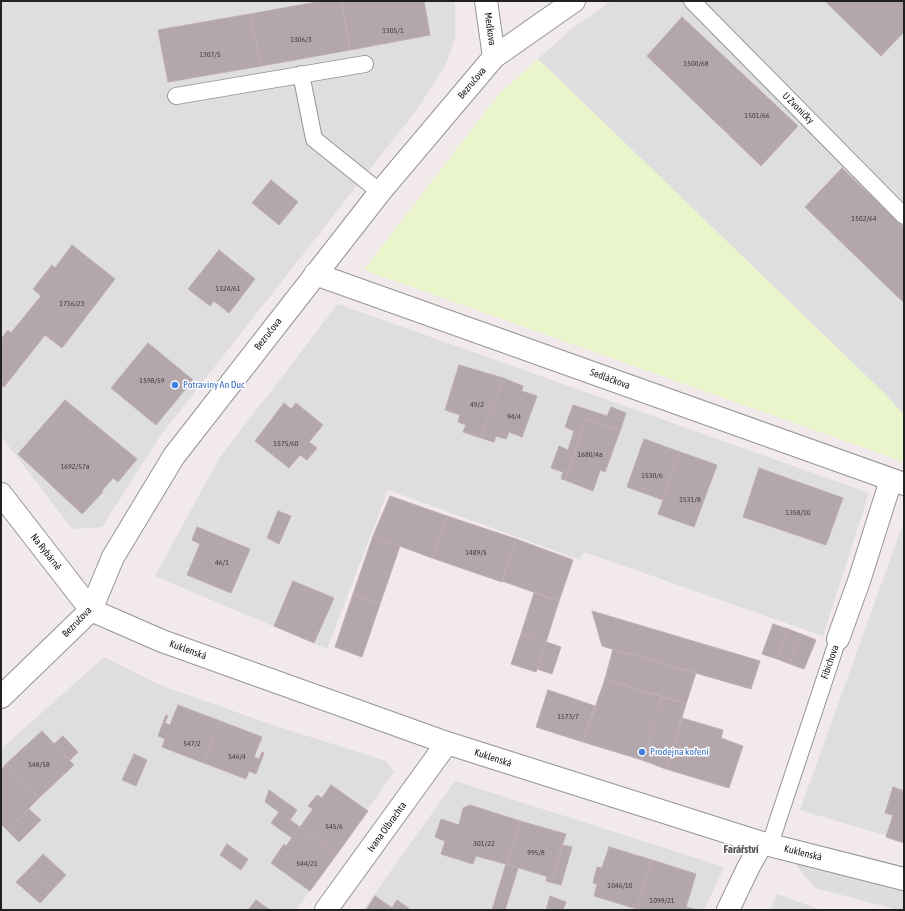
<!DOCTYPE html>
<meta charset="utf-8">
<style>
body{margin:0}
#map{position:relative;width:905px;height:911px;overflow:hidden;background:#f1e9ea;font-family:"Asap Condensed",sans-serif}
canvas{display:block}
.frame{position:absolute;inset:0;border:2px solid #212121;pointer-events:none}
</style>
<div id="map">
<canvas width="905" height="911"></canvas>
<div class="frame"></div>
</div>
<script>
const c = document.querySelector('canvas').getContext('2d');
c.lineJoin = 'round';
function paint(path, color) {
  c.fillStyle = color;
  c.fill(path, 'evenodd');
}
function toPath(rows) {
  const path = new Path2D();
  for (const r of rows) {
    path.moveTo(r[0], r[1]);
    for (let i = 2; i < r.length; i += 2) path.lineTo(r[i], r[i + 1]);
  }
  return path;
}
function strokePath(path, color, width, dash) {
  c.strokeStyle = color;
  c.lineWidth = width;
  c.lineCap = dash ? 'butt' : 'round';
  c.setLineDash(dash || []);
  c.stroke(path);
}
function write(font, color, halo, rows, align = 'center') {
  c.font = font + ' "Asap Condensed",sans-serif';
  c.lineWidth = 3;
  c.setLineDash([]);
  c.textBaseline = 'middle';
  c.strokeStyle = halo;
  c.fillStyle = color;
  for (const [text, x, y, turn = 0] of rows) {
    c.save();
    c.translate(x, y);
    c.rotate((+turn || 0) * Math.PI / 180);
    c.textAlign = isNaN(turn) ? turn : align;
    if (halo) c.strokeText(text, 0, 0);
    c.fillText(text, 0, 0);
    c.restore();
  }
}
paint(toPath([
 [1,1,454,1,455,7,455,39,445,66,418,108,161,435,102,527,72,529,1,436],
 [611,1,904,1,904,415,885,394,538,59,570,30],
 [338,304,869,493,823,636,584,552,580,560,388,490,327,649,155,576,220,457],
 [904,521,904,841,800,810],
 [104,657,160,685,267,723,386,761,394,772,296,910,1,910,1,749],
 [455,781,724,867,704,910,363,910]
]), '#dfdedf');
paint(toPath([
 [538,59,885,394,904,415,904,462,364,270,499,94]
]), '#eaf5cb');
paint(toPath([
 [787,849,904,879,904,910,898,910,815,888,798,868],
 [777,894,821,910,770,910]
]), '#ddd');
const building = toPath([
 [322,1,342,1,350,50,261,66,250,14,322,1],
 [342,1,424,1,430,35,350,50,342,1],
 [825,1,903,1,904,2,904,32,881,56,825,1],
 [250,14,261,66,168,82,158,30,250,14],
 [682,17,798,126,761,166,647,56,682,17],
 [842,168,904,228,904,303,805,207,842,168],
 [271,180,298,202,279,225,252,203,271,180],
 [72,245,115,279,62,348,45,335,4,387,1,385,1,339,8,330,11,333,41,296,33,289,52,265,55,268,72,245],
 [219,250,255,279,229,313,214,301,210,306,188,289,219,250],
 [148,343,193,380,156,425,111,388,148,343],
 [459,365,503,378,481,438,463,432,466,425,458,422,460,415,445,410,459,365],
 [503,378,523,386,522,391,537,396,522,437,509,432,506,439,496,436,494,442,481,438,503,378],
 [65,400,137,459,118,482,113,478,101,492,103,492,82,514,18,454,65,400],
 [284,403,291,409,296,403,323,425,309,442,317,448,307,460,300,455,289,468,255,441,284,403],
 [573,405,607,416,611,407,626,413,620,431,586,419,565,480,561,479,563,472,551,468,559,446,568,450,574,431,565,427,573,405],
 [586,419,620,431,605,472,600,470,593,491,565,480,586,419],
 [644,439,680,452,663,500,627,487,644,439],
 [680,452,717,465,694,527,658,514,680,452],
 [759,468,843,498,826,545,743,517,759,468],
 [390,496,447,516,432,558,373,536,390,496],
 [278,511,291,516,279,544,267,538,278,511],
 [447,516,516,539,502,582,432,558,447,516],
 [197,527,250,549,231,593,187,575,200,544,192,540,197,527],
 [373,536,400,546,380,604,353,594,373,536],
 [516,539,573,560,559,601,502,581,516,539],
 [293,581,334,598,314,643,274,626,293,581],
 [534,593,559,601,546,642,521,634,534,593],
 [353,594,380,604,362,657,335,647,353,594],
 [592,611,760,661,751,689,602,646,592,611],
 [773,624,788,629,777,659,762,654,773,624],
 [788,629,801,634,790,664,777,659,788,629],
 [521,634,546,642,536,672,511,664,521,634],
 [801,634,816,640,804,669,790,664,801,634],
 [546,642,561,647,552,674,537,669,546,642],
 [613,649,696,673,686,704,605,679,613,649],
 [605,679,662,697,642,760,583,742,605,679],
 [548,690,595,706,583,742,536,727,548,690],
 [662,697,686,704,666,769,642,760,662,697],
 [178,705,220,721,204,763,162,747,165,739,158,736,166,715,168,716,165,723,170,725,178,705],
 [682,718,723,730,721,738,743,746,729,788,666,769,682,718],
 [220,721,262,737,254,757,259,759,262,752,264,753,256,774,249,771,246,779,204,763,220,721],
 [42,731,74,765,39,798,7,763,42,731],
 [63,736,78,752,70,760,54,744,63,736],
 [134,754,147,760,136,786,122,780,134,754],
 [7,763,39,798,7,830,1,824,1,770,7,763],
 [331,785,368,811,337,854,300,827,313,809,308,806,317,795,322,798,331,785],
 [893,787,904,791,904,843,886,837,893,815,885,813,893,787],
 [269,790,297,810,290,820,265,802,269,790],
 [470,805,520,821,506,864,476,856,473,864,441,854,445,841,435,837,441,819,459,825,463,808,470,805],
 [29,809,41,820,19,842,7,830,29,809],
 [279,812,300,827,292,838,271,823,279,812],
 [520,821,566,834,552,878,506,864,520,821],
 [300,827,337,854,310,891,271,863,284,844,286,846,300,827],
 [227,844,248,859,241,870,220,855,227,844],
 [562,845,572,847,561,885,546,881,547,877,552,878,562,845],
 [609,847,652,860,637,909,594,896,597,884,593,883,597,867,602,868,609,847],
 [43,854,66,875,53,889,30,868,43,854],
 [652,860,696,874,686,907,694,909,693,910,640,910,637,909,652,860],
 [506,864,518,868,505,910,492,910,506,864],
 [30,868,53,889,40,903,16,882,30,868],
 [375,896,392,908,397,900,411,910,366,910,375,896],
 [550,896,566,902,563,910,546,910,550,896],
 [256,900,270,910,248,910,256,900]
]);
paint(building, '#b3a7ab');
strokePath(building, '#c1acb4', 1);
const service = toPath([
 [692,1,904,216],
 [301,74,314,139,380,192],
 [176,96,365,64],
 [770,844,838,639]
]);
const minor = toPath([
 [486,1,494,57],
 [315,274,904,484],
 [1,494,91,610,162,641,447,743,762,843,904,879],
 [838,639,859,581,891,480],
 [1,697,91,610,113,557,174,456,380,192,494,57,574,1],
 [326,910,447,743],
 [728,910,748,868,762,843]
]);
strokePath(service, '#959595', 18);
strokePath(minor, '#959595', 24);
strokePath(service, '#fff', 16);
strokePath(minor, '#fff', 22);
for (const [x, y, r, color] of [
 [175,385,4,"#3f7fe0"],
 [642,752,4,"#3f7fe0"]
]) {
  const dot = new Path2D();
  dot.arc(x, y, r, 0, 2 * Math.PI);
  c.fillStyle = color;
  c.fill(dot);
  strokePath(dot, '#fff', 1.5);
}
write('8px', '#464244', null, [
 ["1305/1",393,30],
 ["1306/3",301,39],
 ["1307/5",210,54],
 ["1500/68",696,63],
 ["1501/66",757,115],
 ["1502/64",864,218],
 ["1324/61",228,288],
 ["1716/23",72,303],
 ["1598/59",152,380],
 ["49/2",477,404],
 ["94/4",514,416],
 ["1575/60",286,443],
 ["1680/4a",590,454],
 ["1692/57a",75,466],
 ["1530/6",652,475],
 ["1531/8",690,499],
 ["1358/10",798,512],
 ["1489/5",476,552],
 ["46/1",222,562],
 ["1573/7",568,716],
 ["547/2",192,743],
 ["546/4",237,756],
 ["548/58",39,764],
 ["545/6",334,826],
 ["301/22",484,843],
 ["995/8",536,852],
 ["544/21",307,863],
 ["1046/10",620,885],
 ["1099/21",662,900]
]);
write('10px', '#212121', '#fff', [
 ["Medkova",490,29,82],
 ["Bezručova",472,83,-50],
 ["U Zvoničky",798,108,45],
 ["Bezručova",268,334,-52],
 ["Sedláčkova",610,379,20],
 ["Na Rybárně",46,552,52],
 ["Bezručova",77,622,-46],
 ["Kuklenská",188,650,20],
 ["Fibichova",830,662,-71],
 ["Kuklenská",493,758,18],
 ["Ivana Olbrachta",387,827,-54],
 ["Kuklenská",803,853,14]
]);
write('10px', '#366cbe', '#fff', [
 ["Potraviny An Duc",183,385],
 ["Prodejna koření",650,752]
], 'left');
write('bold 11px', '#545454', '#fff', [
 ["Farářství",741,850]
]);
</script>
